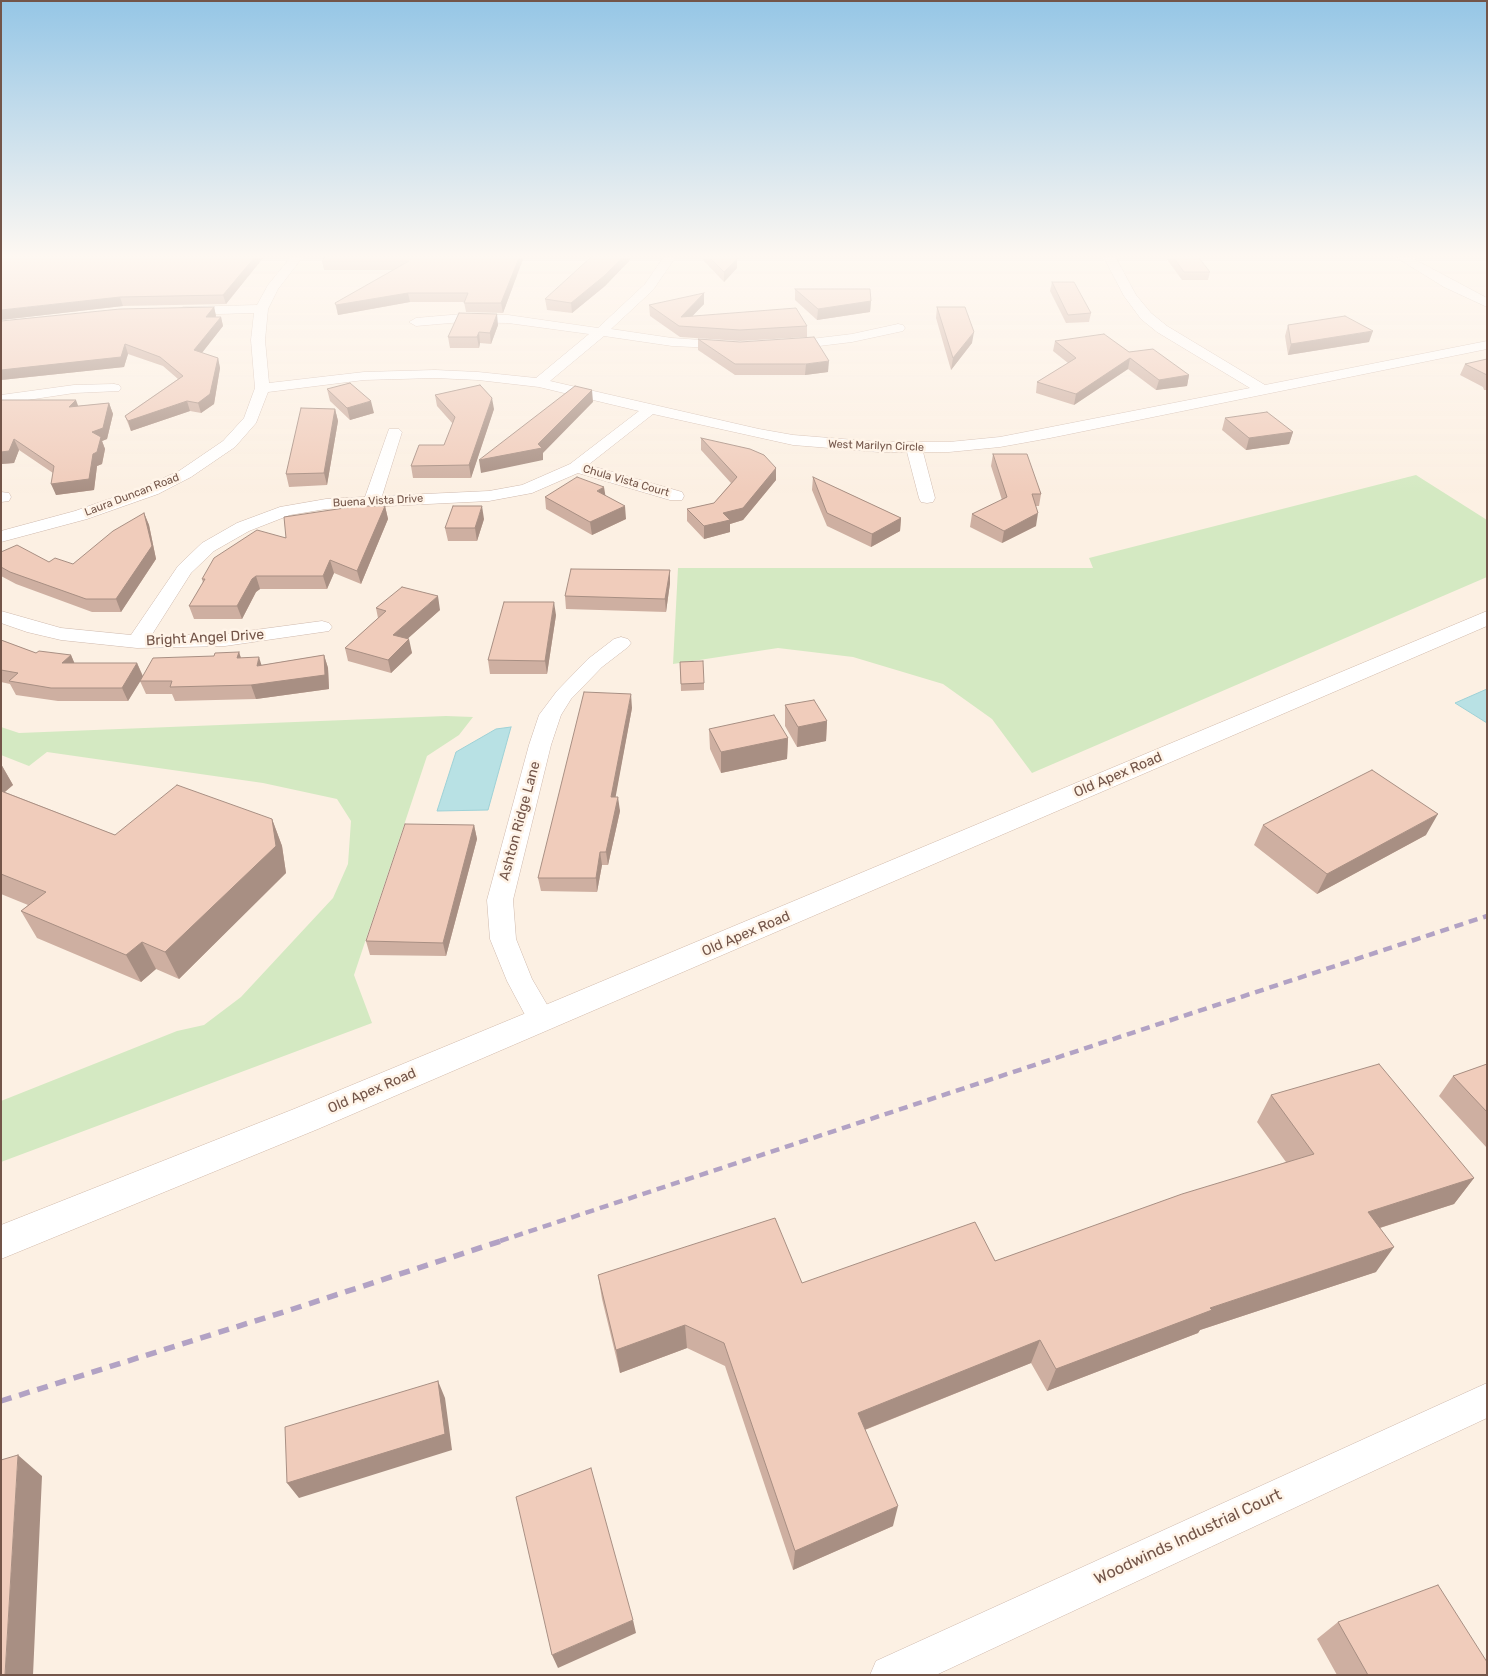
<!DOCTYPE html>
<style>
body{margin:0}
#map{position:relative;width:1488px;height:1676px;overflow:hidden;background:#fcf0e3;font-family:Rubik,sans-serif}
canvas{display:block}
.frame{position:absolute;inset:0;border:2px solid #735549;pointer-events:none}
</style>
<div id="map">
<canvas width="1488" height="1676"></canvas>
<div class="frame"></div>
</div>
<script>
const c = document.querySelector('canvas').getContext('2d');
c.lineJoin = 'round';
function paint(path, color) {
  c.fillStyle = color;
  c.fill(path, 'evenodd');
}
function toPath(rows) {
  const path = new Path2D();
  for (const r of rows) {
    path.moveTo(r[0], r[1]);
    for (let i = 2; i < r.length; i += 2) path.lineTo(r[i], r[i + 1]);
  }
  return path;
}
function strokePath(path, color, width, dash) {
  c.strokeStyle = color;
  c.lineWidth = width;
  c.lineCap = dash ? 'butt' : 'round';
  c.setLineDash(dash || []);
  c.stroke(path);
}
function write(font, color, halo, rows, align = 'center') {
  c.font = font + ' Rubik,sans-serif';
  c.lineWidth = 5;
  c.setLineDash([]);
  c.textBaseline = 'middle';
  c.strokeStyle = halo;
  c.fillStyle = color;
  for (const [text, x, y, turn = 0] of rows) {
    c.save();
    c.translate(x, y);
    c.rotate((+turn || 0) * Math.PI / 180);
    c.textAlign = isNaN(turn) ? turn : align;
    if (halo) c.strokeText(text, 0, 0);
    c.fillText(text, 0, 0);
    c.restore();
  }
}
paint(toPath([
 [1416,475,1487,520,1487,577,1032,773,992,719,943,684,853,657,778,648,673,664,678,568,1093,568,1089,558],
 [446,716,473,717,459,735,427,756,354,975,372,1023,1,1162,1,1101,177,1031,204,1025,241,997,333,898,348,864,351,821,337,799,263,783,47,752,29,766,1,755,1,727,19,733]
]), '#d4e9c2');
const water = toPath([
 [1487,689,1487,723,1455,703,1487,689],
 [511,727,488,810,437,811,456,752,496,729,511,727]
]);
paint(water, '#b8e1e4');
strokePath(water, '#9ed1d6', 1);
const minor = toPath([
 [290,258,302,258,278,289,268,309,265,340,269,383,364,372,435,370,478,372,536,378,589,334,508,323,462,322,416,326,409,322,416,318,462,314,508,315,598,328,645,284,663,258,675,258,653,290,611,329,672,338,730,342,737,346,735,349,672,346,604,336,550,381,759,429,793,435,879,442,949,442,1000,437,1250,388,1157,332,1141,319,1124,296,1104,258,1116,258,1136,295,1151,313,1167,326,1265,385,1487,341,1487,349,1050,438,1000,447,949,452,923,452,935,498,933,502,927,503,921,502,919,498,907,452,879,452,793,445,653,414,588,465,682,492,684,496,682,500,670,500,578,473,532,493,489,501,326,509,290,515,249,531,214,551,191,573,151,636,225,634,322,621,329,623,332,627,329,631,225,646,137,648,61,640,27,632,1,623,1,611,61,628,131,635,178,566,202,543,237,523,280,507,326,499,365,497,389,429,399,429,402,432,382,496,489,491,522,485,570,464,639,411,539,387,478,380,435,378,364,380,268,392,256,423,235,447,191,477,158,494,87,519,1,542,1,531,75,511,146,486,179,471,223,441,244,418,255,388,251,340,254,313,183,315,176,311,183,307,257,305,268,285,290,258],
 [1397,258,1412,258,1487,298,1487,307,1444,287,1397,258],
 [898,324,903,325,905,328,903,331,852,342,786,350,779,346,786,342,852,334,898,324],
 [114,384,119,385,121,388,119,391,74,393,1,404,1,395,74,385,114,384],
 [1,492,9,493,11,497,9,501,1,502,1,492],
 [621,637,628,639,631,643,628,647,602,667,571,699,561,715,551,745,513,900,516,939,532,979,556,1020,552,1028,542,1031,532,1028,507,981,490,939,487,900,529,745,539,715,557,691,588,659,614,639,621,637],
 [1487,1383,1487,1418,936,1675,870,1675,876,1661,1487,1383]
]);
const secondary = toPath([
 [1487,611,1487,626,318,1129,1,1259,1,1225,294,1109,531,1011,1487,611]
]);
strokePath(minor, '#cfb9ad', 1);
strokePath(secondary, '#d1b9aa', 1);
paint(minor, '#fff');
paint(secondary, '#fff');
strokePath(toPath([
 [500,1241,1487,916]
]), '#b2a2c4', 4.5, [9, 6]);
strokePath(toPath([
 [1,1401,293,1309,504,1240]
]), '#b2a2c4', 5.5, [11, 8]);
paint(toPath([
 [263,258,226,304,123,306,1,320],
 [703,258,739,258,737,259,737,268,724,282,703,260],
 [1166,258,1199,258,1210,272,1208,280,1182,280],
 [523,259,503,313,466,312,464,302,410,302,338,315,335,303,393,270,324,270,322,261],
 [630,260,605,286,572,313,547,310,545,299],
 [1052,282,1091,313,1089,322,1066,323,1050,291],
 [795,289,871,301,870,312,817,320,795,300],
 [704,304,692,316,807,326,807,337,740,341,680,337,650,316,649,305],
 [214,307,216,316,216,317,221,317,223,326,202,353,218,358,220,368,214,404,201,413,190,411,131,431,125,416,178,379,163,366,128,354,124,367,1,380],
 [937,307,972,343,951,370,936,318],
 [498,325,491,344,480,343,479,348,450,348,448,337],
 [1288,325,1369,342,1288,355,1285,336],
 [698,339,740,342,828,372,805,375,735,375,698,350],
 [1055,341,1129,352,1189,375,1187,386,1156,390,1128,369,1074,405,1036,393,1037,382,1068,363,1053,351],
 [1487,359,1487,390,1484,390,1483,387,1460,375,1465,364],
 [327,389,374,413,350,420,330,401],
 [435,395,494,409,471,478,413,478,411,466,444,445,453,424,437,406],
 [1,400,78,406,109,403,113,414,107,439,102,441,105,449,102,464,97,466,94,490,56,495,53,473,19,450,14,463,1,464],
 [335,409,338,421,327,485,289,487,286,474],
 [1225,418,1293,432,1289,444,1246,450,1222,430],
 [701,438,776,480,743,520,730,524,730,532,704,539,687,521,687,509,714,503,731,483,701,450],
 [993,454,1041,494,1039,506,1036,506,1036,526,1002,543,970,527,972,514,1002,500,991,466],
 [813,477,901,518,900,531,871,547,827,526,812,490],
 [605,495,626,519,592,535,546,509,545,497],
 [385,506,388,519,361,584,334,573,327,589,260,589,256,592,242,619,194,619,189,606,203,583,202,579,286,538],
 [144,513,149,525,156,559,121,612,92,612,16,584,1,576,1,552,49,562,73,564],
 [484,519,477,541,448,541,445,528],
 [670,570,670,583,666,612,566,609,565,596],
 [376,608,440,610,407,639,412,653,391,673,348,661,345,648,378,618],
 [556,615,547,674,490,674,488,660],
 [1,640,36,653,71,655,74,663,137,663,143,676,214,656,239,652,241,658,262,665,324,655,328,668,329,689,256,699,175,701,172,694,146,694,140,681,128,701,58,701,16,695,10,684,1,682],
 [680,662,704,683,704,690,681,691],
 [785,705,827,721,826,741,797,747,785,726],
 [632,708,615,797,620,811,608,865,602,865,597,892,541,891,538,878],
 [709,729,788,738,787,759,721,773,710,749],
 [1,764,13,785,5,792,115,835,272,819,282,846,286,873,179,979,156,969,141,982,37,938,21,911,28,905,1,894],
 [474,825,477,839,446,956,370,955,366,941],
 [1263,825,1426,835,1317,894,1254,845],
 [1487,1064,1487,1148,1439,1096,1453,1076],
 [1271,1095,1474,1178,1454,1204,1380,1228,1376,1272,1200,1330,1198,1333,1047,1391,1031,1363,865,1430,893,1526,793,1570,725,1366,687,1348,620,1373,602,1299,598,1275,802,1283,995,1261,1286,1162,1257,1122],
 [1338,1622,1487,1675,1337,1675,1317,1639]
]), '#ceafa1');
paint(toPath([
 [254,258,263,258,226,304,223,295],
 [519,258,524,258,523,259,503,313,501,303],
 [622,258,630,258,630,260,605,286,572,313,571,303],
 [734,258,739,258,737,259,737,268,724,282,724,272],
 [408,293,410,302,338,315,336,305],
 [704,293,704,304,683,326,681,317],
 [120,297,123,306,1,320,1,310],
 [871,301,870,312,817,320,818,309],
 [214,307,216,316,208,326,206,317],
 [497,314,498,325,491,344,490,333],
 [221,317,223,326,197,359,194,350],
 [1373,331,1369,342,1288,355,1291,344],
 [479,332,480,343,479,348,477,337],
 [974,332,972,343,951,370,953,358],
 [125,344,128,354,124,367,1,380,1,370],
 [218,358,220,368,214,404,201,413,198,403],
 [1130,358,1128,369,1074,405,1076,394],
 [829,361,828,372,805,375,806,364],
 [1189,375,1187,386,1156,390,1159,380],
 [592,390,593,402,543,453,543,460,481,473,479,460,538,444],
 [492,398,494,409,471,478,469,465],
 [76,400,80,411,69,407],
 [187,401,190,411,131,431,128,421],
 [371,401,374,413,350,420,347,408],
 [109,403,113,414,107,439,102,441,105,449,102,464,97,466,94,490,56,495,51,484,92,432],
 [335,409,338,421,327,485,324,473],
 [1293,432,1289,444,1246,450,1249,438],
 [14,439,19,450,14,463,1,464,1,452],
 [776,468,776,480,743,520,730,524,730,532,704,539,704,526,723,513],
 [604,487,606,499,597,491],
 [385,506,388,519,361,584,357,571],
 [482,506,484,519,477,541,475,528],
 [625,506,626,519,592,535,590,522],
 [144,513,149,525,156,559,121,612,116,599],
 [1038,513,1036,526,1002,543,1004,531],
 [901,518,900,531,871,547,872,534],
 [330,560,334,573,327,589,323,576],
 [670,570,670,583,666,612,665,599],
 [256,576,260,589,256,592,242,619,237,606,252,579],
 [438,596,440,610,396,649,393,635],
 [554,602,556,615,547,674,545,661],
 [409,639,412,653,391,673,388,660],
 [239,652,243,665,237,658],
 [71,655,77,669,62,663],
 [324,655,328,668,329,689,256,699,251,685],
 [259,657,263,670,257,666],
 [137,663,143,677,128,701,122,688],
 [631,694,632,708,613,811,611,797],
 [827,721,826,741,797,747,798,727],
 [788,738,787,759,721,773,721,752],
 [1,764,13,785,1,795],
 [618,797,620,811,608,865,606,852],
 [1438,814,1426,835,1317,894,1327,874],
 [272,819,282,846,286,873,179,979,165,952],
 [474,825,477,839,446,956,443,943],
 [600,852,602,865,597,892,596,878],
 [142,942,156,969,141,982,126,955],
 [1474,1178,1454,1204,1351,1237,1368,1212],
 [1394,1247,1376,1272,1200,1330,1198,1333,1047,1391,1056,1369,1210,1308],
 [685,1325,687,1348,620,1373,616,1350],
 [1040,1340,1031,1363,854,1434,858,1413],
 [438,1381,445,1398,452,1450,299,1498,287,1483],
 [18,1455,42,1476,33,1675,5,1675],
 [898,1506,893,1526,793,1570,795,1551],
 [633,1620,636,1633,558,1668,552,1655]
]), '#a88f83');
const building = toPath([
 [1,258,254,258,223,295,120,297,1,310,1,258],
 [324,258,519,258,501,303,464,303,468,293,408,293,336,305,335,303,409,261,322,261,324,258],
 [590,258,622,258,604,276,571,303,545,299,590,258],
 [710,258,736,258,737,259,724,272,710,258],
 [1174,258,1199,258,1210,272,1184,272,1174,258],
 [1052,282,1074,282,1091,313,1068,315,1052,282],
 [795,289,870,289,871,301,818,309,795,289],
 [704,293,681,317,796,308,807,326,740,330,679,326,649,305,704,293],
 [214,307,206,317,221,317,194,350,218,358,210,394,198,403,187,401,128,421,125,416,183,376,160,357,125,344,121,357,1,370,1,321,120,309,214,307],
 [937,307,965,307,974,332,953,358,937,307],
 [459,313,497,314,490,333,479,332,477,337,448,337,459,313],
 [1345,316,1373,331,1291,344,1288,325,1345,316],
 [1104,334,1129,352,1153,349,1189,375,1159,380,1130,358,1076,394,1037,382,1076,358,1055,341,1104,334],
 [814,337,829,361,806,364,735,364,698,339,740,342,814,337],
 [1487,359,1487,375,1465,364,1487,359],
 [350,383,371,401,347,408,327,389,350,383],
 [480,385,492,398,469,465,411,466,419,445,444,445,455,417,435,395,480,385],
 [575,386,592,390,538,444,542,448,479,460,575,386],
 [1,400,76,400,69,407,109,403,103,428,92,432,101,437,97,452,93,454,89,479,51,484,54,466,14,439,9,451,1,452,1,400],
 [301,408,335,409,324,473,286,474,301,408],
 [1267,412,1293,432,1249,438,1225,418,1267,412],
 [701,438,750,449,764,455,776,468,743,508,723,513,730,520,704,526,687,509,714,503,737,477,701,438],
 [993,454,1027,454,1041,494,1032,494,1038,513,1004,531,972,514,1007,497,993,454],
 [577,477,604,487,597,491,625,506,590,522,545,497,577,477],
 [813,477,901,518,872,534,827,513,813,477],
 [358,506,385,506,357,571,330,560,323,576,256,576,252,579,237,606,189,606,205,579,202,579,214,558,257,530,286,538,284,517,358,506],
 [453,506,482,506,475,528,445,528,453,506],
 [144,513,152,546,116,599,86,599,10,572,1,567,1,552,17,545,49,562,55,558,73,564,113,531,144,513],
 [571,569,670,570,665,599,565,596,571,569],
 [402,587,438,596,393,635,409,639,388,660,345,648,386,611,376,608,402,587],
 [504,602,554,602,545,661,488,660,504,602],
 [1,640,36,653,39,651,71,655,62,663,137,663,122,688,51,688,9,681,18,673,1,670,1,640],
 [239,652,237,658,259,657,257,666,324,655,325,675,251,685,170,687,172,681,140,681,153,658,214,656,215,653,239,652],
 [703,661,704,683,681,684,680,662,703,661],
 [584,692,631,694,611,797,618,797,606,852,600,852,596,878,538,878,584,692],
 [814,700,827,721,798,727,785,705,814,700],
 [774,715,788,738,721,752,709,729,774,715],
 [1372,770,1438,814,1327,874,1263,825,1372,770],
 [177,785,272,819,276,846,165,952,142,942,126,955,21,911,46,892,1,874,1,791,115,835,177,785],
 [405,824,474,825,443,943,366,941,405,824],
 [1379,1064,1474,1178,1368,1212,1394,1247,1210,1308,1212,1310,1056,1369,1040,1340,858,1413,898,1506,795,1551,724,1343,685,1325,616,1350,598,1275,775,1218,802,1283,975,1222,995,1261,1182,1194,1314,1154,1271,1095,1379,1064],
 [1487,1064,1487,1112,1453,1076,1487,1064],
 [438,1381,445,1434,287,1483,285,1427,438,1381],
 [18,1455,5,1675,1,1675,1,1460,18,1455],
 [591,1468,633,1620,552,1655,516,1497,591,1468],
 [1438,1585,1487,1662,1487,1675,1368,1675,1338,1622,1438,1585]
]);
paint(building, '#f0ccbb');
strokePath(building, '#a88f83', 1);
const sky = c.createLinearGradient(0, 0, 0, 493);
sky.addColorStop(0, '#95c6e6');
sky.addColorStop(0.52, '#fef8f2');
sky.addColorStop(1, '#fef8f200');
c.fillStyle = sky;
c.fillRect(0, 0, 1488, 493);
write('11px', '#735549', '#fff4e8', [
 ["West Marilyn Circle",876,446,2],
 ["Chula Vista Court",626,481,16],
 ["Laura Duncan Road",132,495,-21],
 ["Buena Vista Drive",378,501,-3]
]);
write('14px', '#735549', '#fff4e8', [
 ["Bright Angel Drive",205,638,-3],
 ["Old Apex Road",1118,775,-23],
 ["Ashton Ridge Lane",520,821,-75],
 ["Old Apex Road",746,934,-23],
 ["Old Apex Road",372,1091,-23]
]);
write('16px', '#735549', '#fff4e8', [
 ["Woodwinds Industrial Court",1188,1537,-25]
]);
</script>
